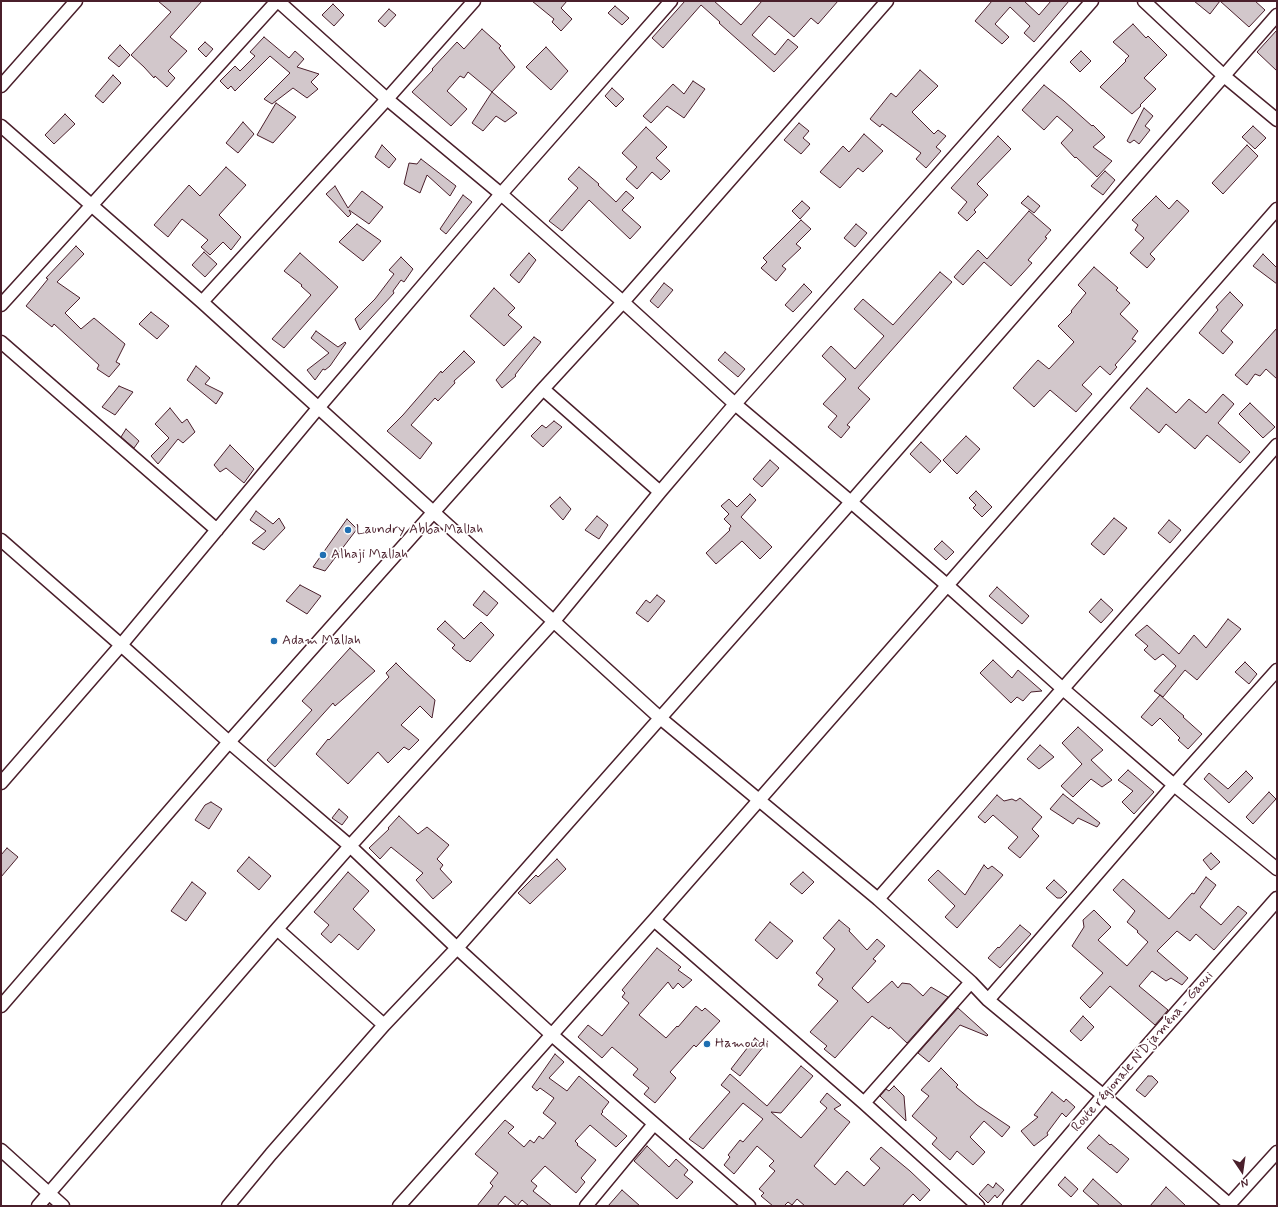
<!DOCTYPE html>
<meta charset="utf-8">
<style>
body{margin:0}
#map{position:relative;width:1278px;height:1207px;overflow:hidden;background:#fff;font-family:Mynerve,sans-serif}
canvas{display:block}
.frame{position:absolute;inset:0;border:2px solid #4a1f2b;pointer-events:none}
.north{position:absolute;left:1222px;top:1151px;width:40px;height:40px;-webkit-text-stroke:3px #fff;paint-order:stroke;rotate:167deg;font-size:11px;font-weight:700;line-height:16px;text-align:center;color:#4a1f2b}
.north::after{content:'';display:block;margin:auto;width:14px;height:18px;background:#4a1f2b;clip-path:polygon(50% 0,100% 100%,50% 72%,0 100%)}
</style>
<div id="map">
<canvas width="1278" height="1207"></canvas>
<div class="frame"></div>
<div class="north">N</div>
</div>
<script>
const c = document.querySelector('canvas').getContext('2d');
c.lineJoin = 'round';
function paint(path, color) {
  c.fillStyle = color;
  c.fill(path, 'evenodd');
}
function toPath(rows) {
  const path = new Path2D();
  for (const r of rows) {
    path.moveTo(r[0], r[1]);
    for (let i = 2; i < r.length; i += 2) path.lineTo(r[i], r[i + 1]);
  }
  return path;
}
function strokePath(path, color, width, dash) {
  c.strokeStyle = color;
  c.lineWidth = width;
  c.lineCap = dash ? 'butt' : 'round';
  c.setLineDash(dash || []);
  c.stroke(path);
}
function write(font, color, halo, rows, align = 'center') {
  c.font = font + ' Mynerve,sans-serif';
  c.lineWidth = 3.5;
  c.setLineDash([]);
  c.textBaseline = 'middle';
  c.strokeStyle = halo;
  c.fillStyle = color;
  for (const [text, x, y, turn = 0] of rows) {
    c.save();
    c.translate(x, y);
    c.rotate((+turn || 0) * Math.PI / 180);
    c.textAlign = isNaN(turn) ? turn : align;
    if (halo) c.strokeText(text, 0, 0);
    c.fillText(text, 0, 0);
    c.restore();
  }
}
const building = toPath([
 [158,1,202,1,170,37,187,51,168,71,175,78,167,87,155,76,154,78,144,67,131,55,171,12,158,1],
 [532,1,567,1,561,8,572,19,561,31,552,22,554,19,532,1],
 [685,1,714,1,741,25,762,1,838,1,818,24,811,18,794,37,769,16,752,35,775,55,788,39,798,47,774,72,719,23,720,22,701,5,663,48,652,38,685,1],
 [992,1,1024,1,1039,15,1051,1,1069,1,1034,42,1024,33,1030,26,1010,7,995,24,1009,37,1002,44,975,21,992,1],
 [1194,1,1255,1,1265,10,1249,27,1220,1,1210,14,1194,1],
 [333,4,344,15,334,26,322,15,333,4],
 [615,6,629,18,622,25,608,13,615,6],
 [389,9,396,15,385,27,378,21,389,9],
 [1133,24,1146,38,1148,36,1167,55,1144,78,1156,89,1140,105,1141,106,1132,114,1100,87,1126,61,1125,60,1129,56,1113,42,1133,24],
 [482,29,501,46,499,48,515,67,492,92,468,72,464,78,460,76,447,91,467,109,451,126,412,92,433,70,432,69,457,42,464,49,482,29],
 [1277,30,1277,71,1257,52,1277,30],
 [264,37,289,58,295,51,304,59,297,67,319,74,311,82,318,89,307,98,293,88,272,104,264,99,290,73,270,56,235,91,231,86,228,89,220,81,235,66,240,71,255,56,250,52,264,37],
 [205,42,213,49,206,57,198,49,205,42],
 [120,45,130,55,119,67,108,58,120,45],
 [546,47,568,71,551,90,526,67,546,47],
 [1081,51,1091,61,1080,72,1070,62,1081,51],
 [920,70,938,86,912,112,934,134,938,130,946,136,936,147,941,151,926,168,916,159,921,153,882,124,880,127,870,119,891,93,896,97,920,70],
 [113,75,121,83,103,103,95,96,113,75],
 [693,81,705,89,684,118,667,106,651,123,643,116,673,84,684,94,693,81],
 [1044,85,1064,101,1092,126,1093,125,1105,137,1093,147,1112,161,1097,177,1076,157,1075,158,1061,143,1073,130,1057,116,1044,130,1022,110,1044,85],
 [612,88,624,99,616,107,605,96,612,88],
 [492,92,517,113,505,122,496,116,483,131,472,123,492,92],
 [276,103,296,117,273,143,257,135,276,103],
 [1144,108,1153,116,1145,126,1150,130,1139,144,1134,140,1130,143,1127,141,1144,108],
 [65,114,75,124,54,144,45,135,65,114],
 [243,122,254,134,238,153,226,143,243,122],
 [799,123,809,131,803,138,810,144,801,154,784,140,799,123],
 [1253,126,1266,138,1255,149,1242,137,1253,126],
 [646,127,667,147,656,158,670,171,661,180,652,172,637,189,626,179,637,167,622,153,646,127],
 [864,134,883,151,863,172,858,168,840,188,820,172,843,146,849,152,864,134],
 [998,136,1011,149,977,184,988,195,974,210,976,212,967,221,958,213,967,202,951,188,998,136],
 [382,145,396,159,389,168,375,157,382,145],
 [1247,145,1258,156,1223,194,1212,183,1247,145],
 [421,159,456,186,450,196,427,175,420,193,404,184,409,163,417,164,421,159],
 [226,167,246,185,219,215,241,237,231,250,223,242,210,255,201,247,208,240,182,219,168,237,154,225,189,185,200,196,226,167],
 [579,167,599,184,598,185,616,202,626,191,634,198,622,210,641,227,630,239,589,200,562,231,549,221,578,188,568,179,579,167],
 [1105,171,1115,180,1103,195,1091,186,1105,171],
 [335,186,348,208,362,191,383,207,369,224,349,210,351,214,348,217,326,194,335,186],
 [463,195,472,202,446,234,440,229,463,195],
 [1028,196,1040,206,1034,213,1021,203,1028,196],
 [1156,196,1169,209,1177,200,1189,211,1150,254,1155,259,1147,268,1130,253,1144,238,1135,230,1138,225,1132,220,1156,196],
 [802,201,810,208,800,219,792,211,802,201],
 [1029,211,1051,230,1045,237,1047,238,1028,260,1032,263,1011,286,984,262,963,285,954,277,978,250,987,259,1029,211],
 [801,220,811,229,796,244,801,248,782,266,786,269,776,281,761,268,767,262,763,258,801,220],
 [357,224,381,241,363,261,339,242,357,224],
 [856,224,867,233,855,247,844,238,856,224],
 [76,246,84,254,57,282,80,298,65,313,81,329,94,318,125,344,116,362,120,364,109,377,97,369,99,365,54,324,52,327,26,306,48,279,46,278,76,246],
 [204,252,217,264,205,277,192,265,204,252],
 [300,253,338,287,284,348,272,339,311,295,301,286,302,285,284,271,300,253],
 [529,253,536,260,519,283,510,275,529,253],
 [1263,254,1277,268,1277,284,1253,266,1263,254],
 [401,257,413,269,404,282,401,280,393,291,394,293,360,330,355,319,375,299,394,274,389,270,401,257],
 [1094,267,1118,288,1116,290,1130,303,1120,314,1138,331,1132,339,1136,341,1115,365,1117,367,1110,375,1100,366,1082,385,1092,394,1076,412,1050,390,1034,407,1013,388,1038,360,1049,369,1074,342,1058,326,1072,312,1071,311,1086,293,1078,285,1094,267],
 [940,272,952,282,858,388,870,399,847,425,850,427,841,438,828,427,837,416,823,404,846,379,822,356,831,346,855,369,884,336,854,309,863,299,893,325,940,272],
 [664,283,673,290,658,308,650,301,664,283],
 [804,284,812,292,793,312,785,305,804,284],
 [494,288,515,308,508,315,522,327,504,346,470,316,494,288],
 [1230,292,1243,305,1221,331,1233,342,1223,354,1199,333,1218,310,1216,307,1230,292],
 [151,312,169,326,157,339,139,324,151,312],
 [1277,328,1277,379,1266,369,1260,376,1255,374,1247,385,1235,375,1277,328],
 [316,331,338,347,345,342,346,343,330,366,325,370,323,369,315,380,307,370,329,353,311,338,316,331],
 [534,337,541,342,515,375,516,376,502,388,496,380,515,358,534,337],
 [464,351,475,362,454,381,455,383,438,401,435,398,411,425,432,443,420,459,387,431,403,415,441,371,442,373,464,351],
 [725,352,745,369,738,377,718,360,725,352],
 [196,366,210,378,205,384,223,393,216,404,187,380,196,366],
 [119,386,133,392,115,415,102,407,119,386],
 [1147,388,1176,413,1189,399,1206,413,1223,394,1234,404,1218,423,1250,452,1240,463,1207,435,1195,449,1166,424,1159,433,1130,408,1147,388],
 [1250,403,1275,427,1263,438,1239,414,1250,403],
 [170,408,182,423,187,419,195,432,183,443,178,439,158,464,151,456,169,438,155,424,170,408],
 [554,421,562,427,543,447,531,436,542,425,546,428,554,421],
 [126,429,139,441,134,448,121,437,126,429],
 [966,436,980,449,957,474,943,460,966,436],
 [921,442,941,461,930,473,910,454,921,442],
 [230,445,254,469,244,483,226,468,220,472,214,465,230,445],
 [770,460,779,468,762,487,753,479,770,460],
 [976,491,992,507,982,517,973,508,976,505,969,498,976,491],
 [750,494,756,500,741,517,772,547,760,559,742,541,716,564,706,553,730,530,729,529,731,526,724,519,729,514,721,506,729,499,737,507,750,494],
 [560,497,571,509,563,520,550,506,560,497],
 [256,511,273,524,279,518,285,528,264,550,252,543,266,531,250,520,256,511],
 [597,516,608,525,599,539,585,530,597,516],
 [1114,518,1127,528,1104,555,1091,544,1114,518],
 [347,519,357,529,325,571,313,567,347,519],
 [1169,520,1181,530,1170,543,1158,533,1169,520],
 [942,541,954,552,946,560,934,549,942,541],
 [300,585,321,596,307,614,286,601,300,585],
 [997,587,1029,616,1022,624,989,596,997,587],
 [484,591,498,603,487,616,473,605,484,591],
 [657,595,665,601,648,622,636,613,646,600,650,603,657,595],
 [1101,599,1113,610,1101,623,1089,612,1101,599],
 [1228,619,1241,629,1197,680,1185,670,1163,697,1154,691,1176,666,1163,654,1155,660,1144,650,1148,646,1135,635,1147,625,1179,654,1194,635,1206,648,1228,619],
 [445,621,464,639,481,622,494,635,470,662,468,660,467,661,452,648,455,645,437,629,445,621],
 [350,648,375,671,335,706,333,703,275,767,267,760,312,710,302,701,350,648],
 [993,660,1012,678,1018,670,1042,691,1031,692,1023,701,1017,697,1011,703,980,673,993,660],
 [1245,662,1257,674,1249,684,1235,672,1245,662],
 [396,663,406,673,435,700,432,718,420,706,401,725,419,740,409,750,404,747,388,763,378,752,348,784,316,754,328,739,329,740,389,677,386,673,396,663],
 [1160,695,1178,711,1184,716,1183,717,1202,734,1188,749,1178,740,1180,738,1160,718,1152,726,1141,717,1160,695],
 [1078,727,1103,750,1091,760,1112,780,1102,787,1091,779,1073,797,1061,786,1082,764,1062,743,1078,727],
 [1040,745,1054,757,1039,769,1027,759,1040,745],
 [1128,770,1154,792,1134,814,1122,802,1133,791,1118,780,1128,770],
 [1246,771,1253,778,1229,803,1204,779,1209,773,1228,789,1246,771],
 [1269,792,1276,799,1253,824,1246,817,1269,792],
 [1063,794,1100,823,1097,827,1078,818,1073,824,1050,809,1063,794],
 [997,795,1004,801,1012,799,1016,801,1020,798,1042,817,1032,829,1039,836,1020,858,1008,848,1018,837,993,815,985,823,978,817,997,795],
 [211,802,222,809,209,829,195,820,205,805,211,802],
 [339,809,348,817,342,825,332,818,339,809],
 [399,816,418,834,427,827,449,845,437,859,443,865,440,869,452,882,433,899,416,880,423,873,391,847,380,859,369,848,389,829,388,828,399,816],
 [7,848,18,857,1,877,1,855,7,848],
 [1211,853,1220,862,1211,870,1203,860,1211,853],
 [249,857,271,876,259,890,237,871,249,857],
 [557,859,566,869,530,904,518,893,536,875,538,877,557,859],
 [984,865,988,869,992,866,1003,875,957,928,945,917,955,906,928,880,938,870,965,895,984,865],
 [348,872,369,891,353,909,375,930,358,950,339,934,331,943,321,934,329,925,314,912,348,872],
 [803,872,814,882,802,894,790,884,803,872],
 [1206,877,1216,885,1200,907,1221,925,1238,906,1247,913,1214,950,1196,934,1190,941,1177,931,1157,951,1188,978,1182,985,1171,978,1166,981,1152,971,1139,986,1168,1010,1155,1025,1110,986,1090,1008,1080,998,1103,973,1072,946,1084,927,1083,920,1094,910,1111,927,1098,940,1127,966,1148,942,1137,932,1138,931,1127,922,1135,911,1113,890,1123,879,1169,919,1192,893,1194,894,1206,877],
 [1054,880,1067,892,1061,898,1057,898,1046,888,1054,880],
 [192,882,206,893,186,921,171,911,192,882],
 [839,920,850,929,849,931,867,950,877,939,885,946,873,959,876,961,852,988,868,1003,892,981,898,988,902,983,910,984,923,996,931,987,948,997,907,1043,890,1027,889,1029,872,1016,835,1058,824,1049,827,1046,810,1032,838,1001,818,985,823,979,816,973,835,949,823,938,839,920],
 [770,922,793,941,777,959,755,940,770,922],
 [1020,925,1031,934,1000,968,988,958,998,947,999,948,1020,925],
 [657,948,681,967,678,970,692,980,683,988,678,983,673,989,668,982,639,1015,666,1038,677,1026,678,1027,696,1006,702,1011,705,1008,720,1021,696,1047,694,1045,670,1072,676,1078,655,1103,644,1094,649,1088,633,1075,638,1069,612,1047,602,1058,578,1037,588,1025,602,1036,629,1003,622,997,625,993,622,990,657,948],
 [958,1008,988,1035,987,1036,960,1025,929,1062,918,1053,958,1008],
 [1083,1016,1094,1027,1081,1041,1070,1031,1083,1016],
 [755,1038,764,1046,740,1076,731,1069,755,1038],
 [555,1054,564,1062,549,1078,567,1091,579,1076,609,1102,602,1111,603,1112,601,1114,627,1136,616,1147,590,1125,575,1141,578,1144,577,1145,596,1160,581,1178,585,1182,576,1193,545,1166,531,1181,537,1186,533,1191,552,1206,529,1206,522,1200,517,1206,505,1196,497,1206,477,1206,493,1186,490,1183,498,1173,475,1154,505,1120,514,1127,508,1133,524,1147,530,1140,534,1143,539,1136,543,1139,556,1123,543,1113,554,1098,540,1088,537,1091,532,1087,555,1054],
 [801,1066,813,1076,781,1113,771,1112,801,1138,827,1108,820,1102,827,1093,841,1105,834,1109,850,1122,814,1166,835,1185,847,1171,864,1186,880,1168,870,1159,881,1147,910,1171,930,1190,920,1201,913,1194,902,1206,805,1206,797,1199,792,1205,788,1202,784,1206,773,1206,761,1196,764,1193,759,1189,775,1171,769,1166,774,1161,757,1146,734,1174,724,1165,730,1157,728,1155,740,1140,743,1142,763,1119,743,1103,703,1149,689,1139,730,1092,721,1085,730,1074,767,1106,801,1066],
 [941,1068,958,1085,956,1087,977,1105,1010,1127,1002,1137,984,1121,970,1137,985,1152,973,1165,957,1151,950,1160,932,1144,937,1138,912,1116,929,1096,921,1090,941,1068],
 [1148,1076,1152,1076,1158,1082,1145,1097,1136,1090,1148,1076],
 [894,1086,904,1096,906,1121,880,1096,886,1089,889,1091,894,1086],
 [1052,1092,1064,1102,1066,1099,1075,1107,1066,1117,1062,1113,1047,1133,1048,1135,1034,1146,1021,1131,1038,1117,1034,1115,1052,1092],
 [1099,1135,1110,1145,1111,1144,1129,1159,1117,1173,1087,1148,1099,1135],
 [647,1146,669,1167,676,1159,688,1170,684,1175,693,1182,677,1199,634,1161,647,1146],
 [1065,1177,1078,1189,1071,1197,1058,1185,1065,1177],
 [1093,1179,1123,1206,1100,1206,1083,1191,1093,1179],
 [996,1183,1004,1190,997,1198,995,1195,988,1203,979,1194,988,1184,993,1188,996,1183],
 [1166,1187,1186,1206,1150,1206,1166,1187],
 [622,1190,640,1206,608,1206,622,1190]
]);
paint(building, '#d2c7cb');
strokePath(building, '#4a1f2b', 1);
const minor = toPath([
 [278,1,387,99,501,194,623,302,735,404,851,502,948,586,1063,689,1174,785,1277,869],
 [1144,1,1224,76,1277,120],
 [1,86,76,1],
 [1,126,202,302,659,717,878,899,971,982,988,1000,1104,1096,1231,1206],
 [202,302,387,99,474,1],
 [1,305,277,1],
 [1,342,217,530],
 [543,389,660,492],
 [1,540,121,645,229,742,350,846,457,948,552,1035,749,1206],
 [1,783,121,645,319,407,501,194,671,1],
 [878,899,1277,445],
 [654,920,864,1103,978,1206],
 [277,929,384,1025],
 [988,1000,1174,785,1277,670],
 [1,1006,229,742,543,389,623,302,887,1],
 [864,1103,971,982],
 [1,1150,63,1206],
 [38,1206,277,929,350,846,554,621,660,492,735,404,1092,1],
 [228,1206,271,1154,384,1025,457,948,851,502,1277,15],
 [399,1206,654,920,1277,209],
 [586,1206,654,1124],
 [1228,1206,1277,1152]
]);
const tertiary = toPath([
 [1010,1206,1104,1096,1277,899]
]);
strokePath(minor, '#4a1f2b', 15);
strokePath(tertiary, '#4a1f2b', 17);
strokePath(minor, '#fff', 12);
strokePath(tertiary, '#fff', 14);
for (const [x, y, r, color] of [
 [348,530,4,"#1f6fb2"],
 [323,555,4,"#1f6fb2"],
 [274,641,4,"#1f6fb2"],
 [707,1044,4,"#1f6fb2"]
]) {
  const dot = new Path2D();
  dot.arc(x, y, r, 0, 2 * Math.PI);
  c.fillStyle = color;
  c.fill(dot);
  strokePath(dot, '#fff', 1.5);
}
write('14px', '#4a1f2b', '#fff', [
 ["Laundry Abba Mallah",356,530],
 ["Alhaji Mallah",331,555],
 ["Adam Mallah",282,641],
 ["Hamoudi",715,1044]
], 'left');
write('14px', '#4a1f2b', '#fff', [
 ["Route régionale N'Djaména - Gaoui",1143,1052,-49]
]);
</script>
